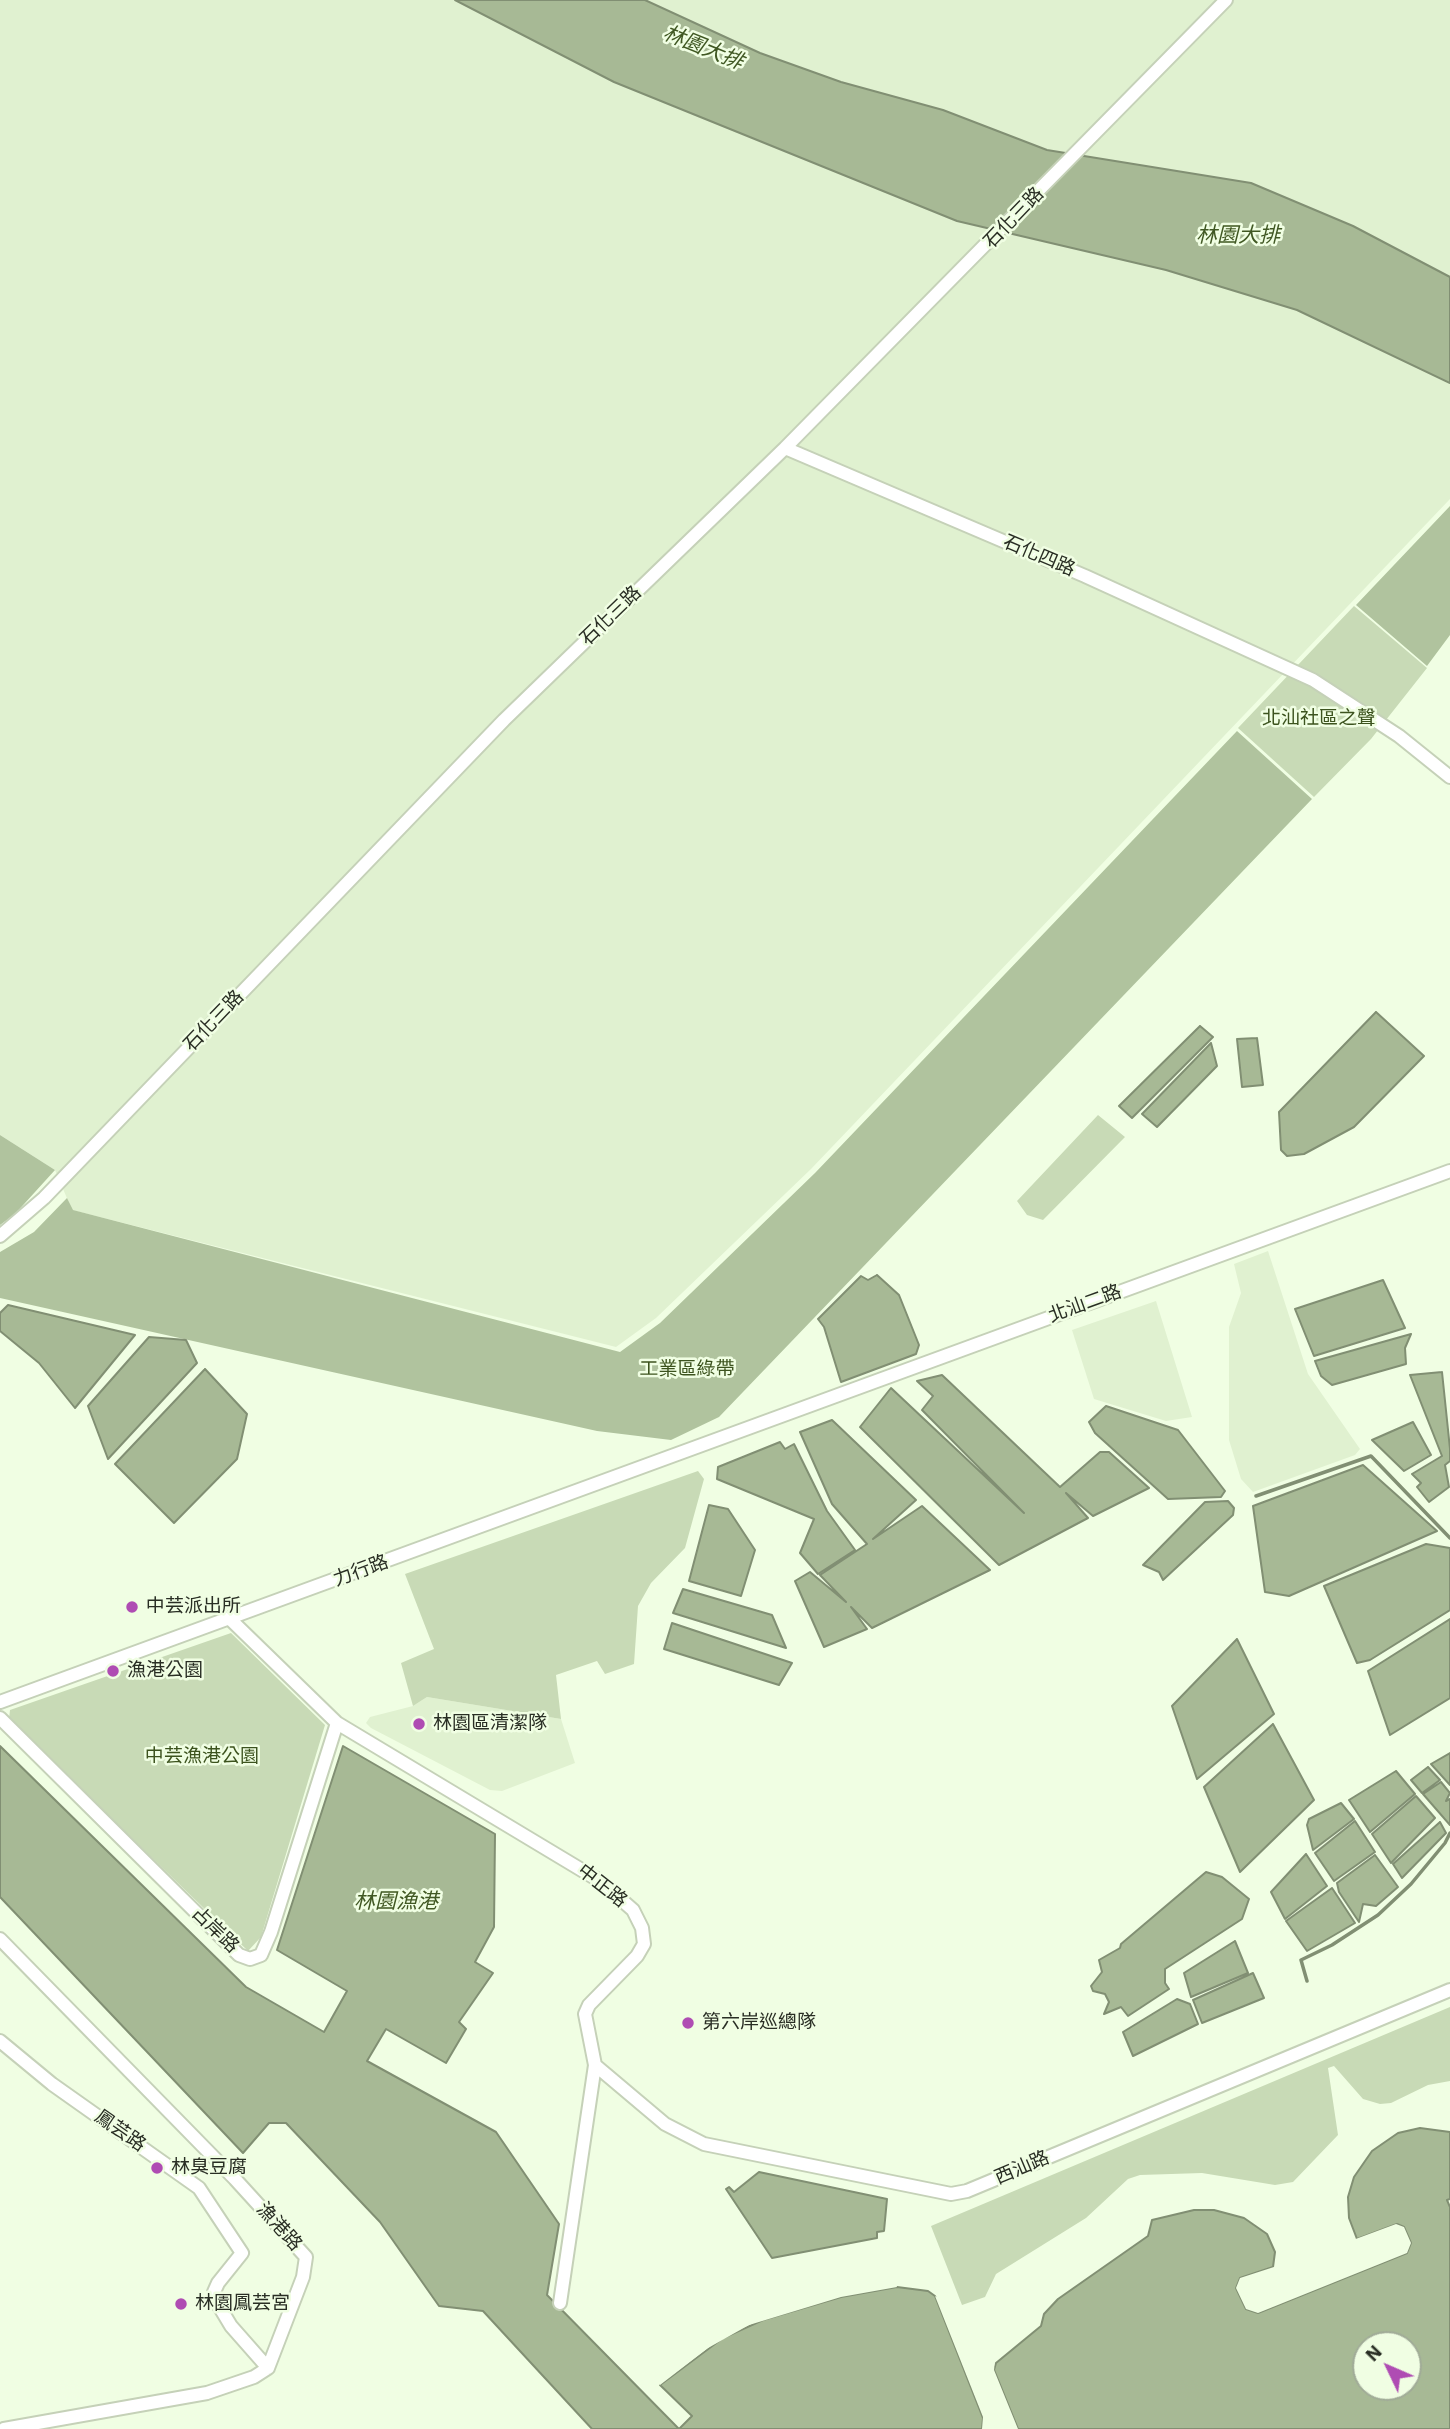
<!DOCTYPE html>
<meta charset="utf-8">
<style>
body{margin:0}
#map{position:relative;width:1450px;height:2429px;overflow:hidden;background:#f0fee3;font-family:"IBM Plex Sans",sans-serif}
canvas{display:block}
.north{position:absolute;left:1352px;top:2331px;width:70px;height:70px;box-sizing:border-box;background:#f0fee3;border:2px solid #a0ab97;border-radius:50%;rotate:314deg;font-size:19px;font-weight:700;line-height:28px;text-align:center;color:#292e24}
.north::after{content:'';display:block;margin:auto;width:24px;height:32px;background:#af4cb3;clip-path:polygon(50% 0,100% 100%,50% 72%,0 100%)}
</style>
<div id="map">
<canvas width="1450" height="2429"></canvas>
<div class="north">N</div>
</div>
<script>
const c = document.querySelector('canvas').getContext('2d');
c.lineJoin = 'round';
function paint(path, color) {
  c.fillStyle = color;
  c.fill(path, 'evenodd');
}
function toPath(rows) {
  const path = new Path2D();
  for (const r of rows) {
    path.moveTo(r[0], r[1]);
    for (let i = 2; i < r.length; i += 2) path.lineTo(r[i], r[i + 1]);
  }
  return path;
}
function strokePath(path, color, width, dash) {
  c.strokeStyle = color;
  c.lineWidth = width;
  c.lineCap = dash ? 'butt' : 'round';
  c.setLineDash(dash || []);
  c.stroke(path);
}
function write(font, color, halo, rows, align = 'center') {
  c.font = font + ' "IBM Plex Sans","Noto Sans TC",sans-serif';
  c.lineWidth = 5;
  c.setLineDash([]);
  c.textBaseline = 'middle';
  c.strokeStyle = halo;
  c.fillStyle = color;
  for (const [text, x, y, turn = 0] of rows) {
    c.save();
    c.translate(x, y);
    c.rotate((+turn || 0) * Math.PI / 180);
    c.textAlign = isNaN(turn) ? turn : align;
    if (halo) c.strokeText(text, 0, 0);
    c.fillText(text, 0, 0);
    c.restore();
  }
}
paint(toPath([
 [0,0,1450,0,1450,499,811,1169,656,1318,616,1347,72,1210,55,1170,0,1135],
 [1268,1251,1308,1374,1360,1449,1355,1455,1253,1492,1241,1479,1229,1440,1229,1327,1241,1293,1234,1264],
 [1156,1301,1192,1417,1166,1421,1094,1399,1072,1330],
 [427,1697,561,1719,575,1763,502,1791,490,1790,371,1728,366,1723,370,1717,413,1706]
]), '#e0f1d0');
paint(toPath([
 [1354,606,1427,668,1371,739,1314,797,1238,728],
 [1098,1115,1125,1137,1043,1220,1027,1215,1017,1201],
 [698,1471,704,1479,685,1548,651,1583,638,1606,634,1664,605,1674,597,1661,556,1675,561,1719,427,1697,413,1706,401,1663,434,1649,405,1574],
 [231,1633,325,1725,261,1937,248,1951,9,1719,10,1710],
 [1450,2007,1450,2081,1428,2085,1391,2103,1380,2104,1363,2099,1334,2066,1328,2068,1338,2135,1293,2182,1275,2185,1202,2173,1140,2175,1128,2179,1086,2218,996,2274,985,2297,962,2305,931,2226]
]), '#c8dab6');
paint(toPath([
 [1450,506,1450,635,1427,666,1356,605],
 [1237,731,1312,799,719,1417,671,1440,597,1431,0,1298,0,1252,34,1232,67,1198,73,1210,620,1352,660,1323,815,1173],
 [0,1135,55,1170,15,1214,0,1225]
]), '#b0c39e');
const water = toPath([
 [455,0,645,0,760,53,841,82,943,110,1047,150,1251,183,1353,226,1450,277,1450,383,1297,310,1166,270,957,221,614,82,455,0],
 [1376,1012,1424,1056,1354,1127,1304,1154,1287,1156,1281,1150,1279,1112,1376,1012],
 [1200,1026,1213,1037,1132,1118,1119,1106,1200,1026],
 [1257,1038,1263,1085,1242,1087,1237,1039,1257,1038],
 [1211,1043,1217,1066,1157,1127,1142,1114,1211,1043],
 [877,1275,899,1295,919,1345,916,1354,841,1382,824,1327,818,1319,861,1276,868,1280,877,1275],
 [1383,1280,1405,1328,1314,1356,1295,1309,1383,1280],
 [8,1305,135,1335,75,1408,39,1363,0,1331,0,1313,8,1305],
 [1411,1334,1405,1348,1406,1364,1332,1385,1321,1376,1315,1361,1411,1334],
 [149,1337,186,1340,197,1363,108,1459,88,1406,149,1337],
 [205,1369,247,1414,237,1459,174,1523,115,1464,205,1369],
 [1442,1372,1450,1449,1450,1461,1445,1465,1449,1487,1429,1502,1417,1487,1421,1483,1412,1474,1442,1456,1410,1375,1442,1372],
 [942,1375,1060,1487,1100,1452,1109,1452,1149,1488,1093,1516,1066,1493,1088,1518,999,1565,860,1427,891,1388,1024,1513,922,1410,933,1396,917,1381,942,1375],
 [1106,1406,1178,1430,1225,1491,1221,1497,1168,1499,1095,1433,1089,1422,1106,1406],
 [832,1420,916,1500,873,1539,922,1506,990,1570,872,1628,851,1607,867,1629,824,1647,795,1581,810,1572,846,1602,820,1575,867,1544,832,1504,800,1432,832,1420],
 [1413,1422,1431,1455,1404,1471,1372,1440,1413,1422],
 [780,1442,785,1449,794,1444,827,1511,855,1550,818,1574,800,1553,814,1519,717,1479,718,1467,780,1442],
 [1363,1465,1437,1531,1289,1596,1265,1592,1253,1506,1363,1465],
 [1228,1501,1234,1508,1233,1515,1163,1580,1159,1572,1143,1565,1205,1502,1228,1501],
 [709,1505,728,1509,755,1550,741,1596,689,1581,709,1505],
 [1426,1544,1450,1548,1450,1610,1370,1660,1357,1663,1324,1586,1426,1544],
 [683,1589,772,1615,786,1648,673,1613,683,1589],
 [1450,1619,1450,1698,1390,1735,1368,1671,1450,1619],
 [672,1623,792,1663,779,1685,664,1649,672,1623],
 [1237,1639,1274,1714,1197,1779,1172,1706,1237,1639],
 [1273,1724,1314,1800,1240,1872,1204,1787,1273,1724],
 [0,1746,246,1987,324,2032,347,1991,277,1950,343,1746,495,1834,494,1927,475,1962,493,1973,459,2022,466,2029,446,2063,386,2029,367,2061,496,2132,559,2224,547,2295,679,2429,692,2416,660,2385,723,2338,763,2320,841,2297,897,2287,928,2291,935,2296,983,2418,982,2429,592,2429,483,2311,439,2306,380,2222,286,2123,269,2123,243,2153,0,1897,0,1746],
 [1450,1753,1450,1785,1431,1764,1450,1753],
 [1428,1767,1440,1780,1422,1793,1411,1780,1428,1767],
 [1396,1771,1415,1794,1370,1832,1349,1800,1396,1771],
 [1441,1782,1450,1793,1446,1801,1450,1799,1450,1825,1423,1794,1441,1782],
 [1416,1796,1435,1818,1391,1863,1372,1834,1416,1796],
 [1341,1803,1354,1819,1313,1850,1307,1825,1309,1819,1341,1803],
 [1355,1821,1375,1852,1334,1881,1315,1853,1355,1821],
 [1440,1822,1446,1833,1402,1878,1393,1864,1440,1822],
 [1306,1854,1327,1886,1285,1919,1271,1892,1306,1854],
 [1375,1855,1398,1887,1376,1906,1363,1904,1359,1922,1339,1892,1337,1883,1375,1855],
 [1206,1872,1222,1877,1249,1899,1242,1919,1165,1969,1165,1983,1169,1989,1128,2016,1121,2007,1104,2014,1109,2002,1105,1994,1093,1991,1091,1986,1102,1972,1099,1960,1120,1948,1121,1944,1206,1872],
 [1332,1888,1355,1923,1307,1951,1286,1921,1332,1888],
 [1235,1941,1248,1973,1191,1997,1184,1973,1235,1941],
 [1253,1973,1264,1998,1202,2023,1193,2000,1253,1973],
 [1177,1999,1190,2004,1198,2024,1133,2056,1123,2032,1177,1999],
 [1420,2128,1450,2132,1450,2199,1447,2200,1450,2207,1450,2429,1018,2429,994,2370,996,2363,1041,2326,1044,2314,1058,2299,1148,2236,1152,2220,1194,2210,1214,2210,1244,2218,1267,2234,1275,2252,1273,2267,1240,2278,1236,2288,1246,2309,1258,2313,1407,2253,1411,2243,1404,2227,1397,2224,1357,2239,1349,2218,1348,2197,1354,2177,1372,2151,1398,2133,1420,2128],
 [1366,2345,1408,2345,1408,2387,1366,2387,1366,2345],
 [759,2172,887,2199,884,2231,877,2232,877,2238,772,2258,726,2189,729,2187,734,2192,759,2172]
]);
paint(water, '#a7b995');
strokePath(water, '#818f73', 2);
paint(toPath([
 [1396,2224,1404,2227,1411,2243,1407,2253,1258,2313,1246,2309,1236,2288,1240,2278,1277,2266,1274,2270,1243,2281,1240,2288,1249,2306,1258,2309,1404,2250,1407,2243,1402,2230,1396,2228,1357,2242,1353,2240],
 [896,2284,897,2287,841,2297,749,2325,708,2348,660,2385,657,2383,706,2345,748,2322,840,2294],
 [935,2296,940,2299,987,2416,986,2429,982,2429,983,2417],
 [995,2360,994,2370,1018,2429,1014,2429,991,2371]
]), '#f0fee3');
strokePath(toPath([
 [1256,1496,1371,1456,1450,1538],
 [1307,1981,1301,1960,1332,1945,1378,1915,1411,1884,1445,1843,1450,1833]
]), '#818f73', 3.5);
const minor = toPath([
 [785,448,1085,576,1313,680,1399,736,1450,777],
 [0,1236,44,1198,504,720,785,448,1226,0],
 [230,1619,337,1723,600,1881,633,1910,642,1928,644,1944,637,1956,589,2005,585,2014,595,2065,560,2303],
 [0,1702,1450,1171],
 [0,1718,239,1955,250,1959,261,1955,271,1932,337,1723],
 [0,1939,235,2179,306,2257,303,2277,268,2368,254,2377,207,2393,4,2429],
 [0,2041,52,2084,199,2188,242,2253,218,2283,214,2292,216,2301,231,2326,268,2368],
 [595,2065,665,2124,704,2144,951,2194,967,2191,1450,1990]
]);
strokePath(minor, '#c5d1b8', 16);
strokePath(minor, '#fff', 12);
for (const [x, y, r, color] of [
 [132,1607,7,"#af4cb3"],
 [113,1671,7,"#af4cb3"],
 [419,1724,7,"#af4cb3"],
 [688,2023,7,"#af4cb3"],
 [157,2168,7,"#af4cb3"],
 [181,2304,7,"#af4cb3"]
]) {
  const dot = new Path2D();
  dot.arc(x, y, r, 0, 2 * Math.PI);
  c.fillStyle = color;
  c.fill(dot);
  strokePath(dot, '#f0fee3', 2.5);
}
write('19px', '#292e24', '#f0fee3', [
 ["石化三路",1014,218,-46],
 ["石化四路",1039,556,23],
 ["石化三路",611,616,-44],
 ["石化三路",214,1021,-46],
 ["北汕二路",1085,1304,-20],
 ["力行路",361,1571,-20],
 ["中正路",602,1886,38],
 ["占岸路",215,1930,44],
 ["鳳芸路",120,2131,35],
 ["西汕路",1022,2168,-23],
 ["漁港路",279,2227,48]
]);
write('19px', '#3c531e', '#f0fee3', [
 ["北汕社區之聲",1319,719],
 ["工業區綠帶",687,1370],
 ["中芸漁港公園",202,1757]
]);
write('19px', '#292e24', '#f0fee3', [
 ["中芸派出所",146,1607],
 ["漁港公園",127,1671],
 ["林園區清潔隊",433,1724],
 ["第六岸巡總隊",702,2023],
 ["林臭豆腐",171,2168],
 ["林園鳳芸宮",195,2304]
], 'left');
write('italic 21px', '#405823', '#f0fee3', [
 ["林園大排",703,48,22],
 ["林園大排",1238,236],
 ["林園漁港",396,1902]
]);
</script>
